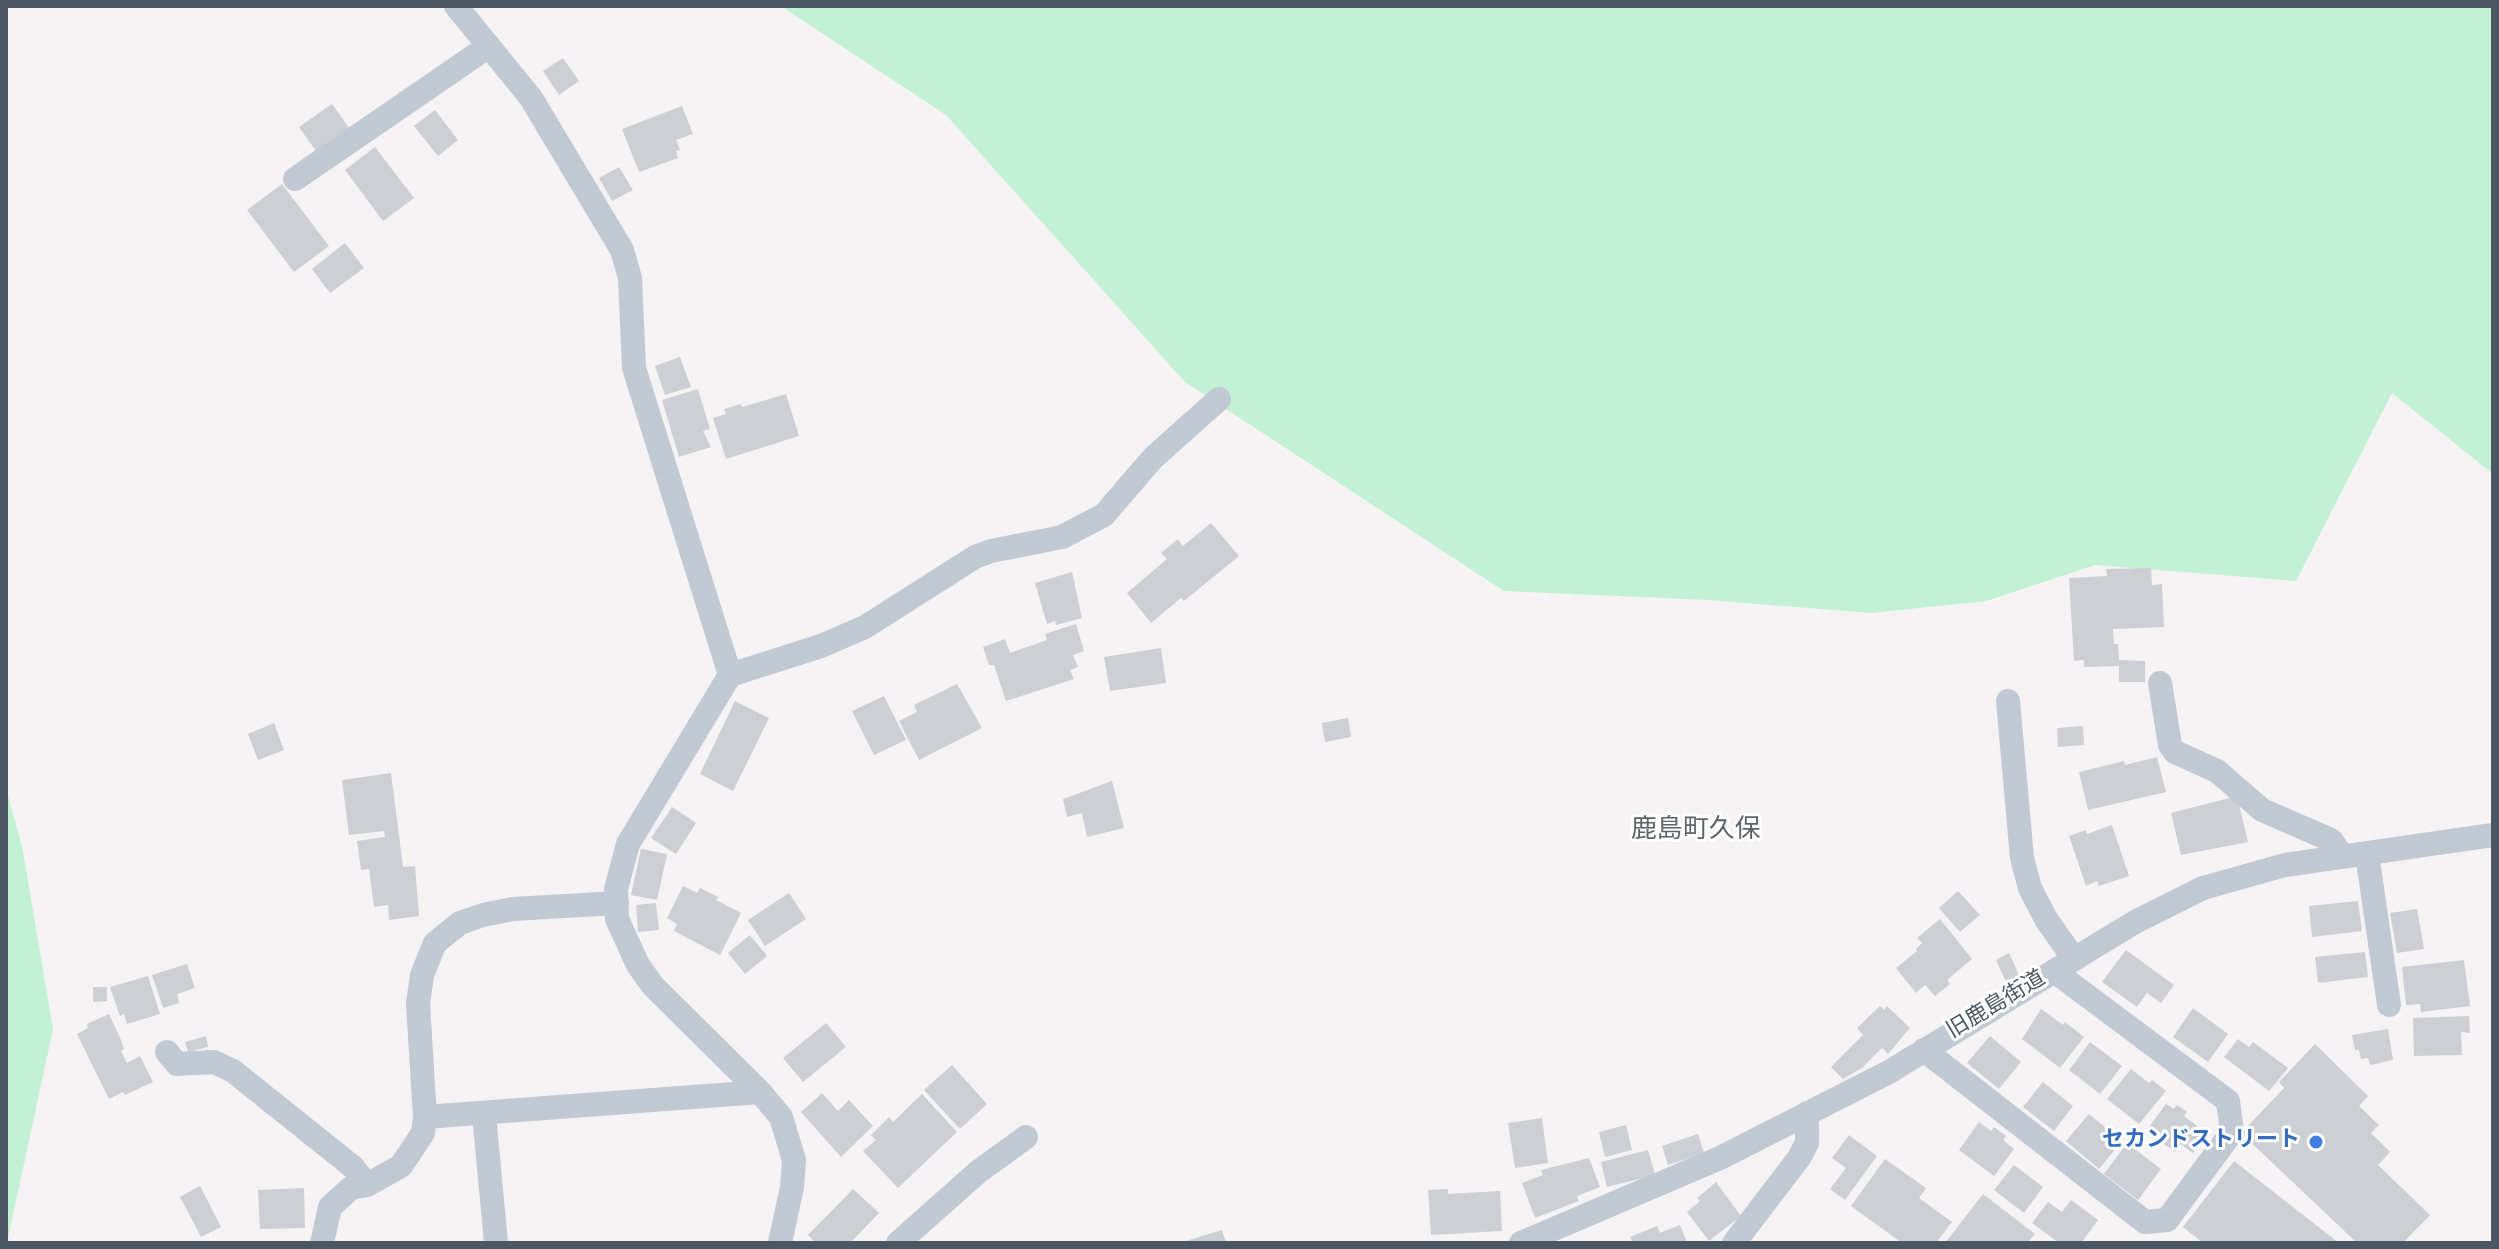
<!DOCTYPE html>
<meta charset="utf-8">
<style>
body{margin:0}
#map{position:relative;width:2499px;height:1249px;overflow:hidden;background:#f5f3f3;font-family:Overpass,sans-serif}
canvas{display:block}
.frame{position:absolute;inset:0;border:8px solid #4a5661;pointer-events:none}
</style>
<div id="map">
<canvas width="2499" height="1249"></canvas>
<div class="frame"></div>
</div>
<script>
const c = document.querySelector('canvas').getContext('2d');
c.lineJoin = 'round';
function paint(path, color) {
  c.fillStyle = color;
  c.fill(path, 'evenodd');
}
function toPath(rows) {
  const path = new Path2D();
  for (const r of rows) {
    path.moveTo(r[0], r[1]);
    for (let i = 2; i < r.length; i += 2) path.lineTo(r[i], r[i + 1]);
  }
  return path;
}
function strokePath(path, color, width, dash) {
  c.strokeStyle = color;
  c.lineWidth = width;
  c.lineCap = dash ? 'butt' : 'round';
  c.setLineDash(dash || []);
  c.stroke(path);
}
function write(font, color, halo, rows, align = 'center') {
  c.font = font + ' Overpass,"Noto Sans JP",sans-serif';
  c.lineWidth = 6;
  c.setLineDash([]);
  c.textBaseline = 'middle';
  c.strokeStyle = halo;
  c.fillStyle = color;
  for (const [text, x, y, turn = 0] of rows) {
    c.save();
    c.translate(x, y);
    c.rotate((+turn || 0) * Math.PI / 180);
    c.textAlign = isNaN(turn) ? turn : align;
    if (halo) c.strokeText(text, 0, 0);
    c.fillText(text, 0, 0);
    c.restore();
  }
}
paint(toPath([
 [781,6,2493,6,2493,474,2392,393,2296,581,2095,565,1986,601,1871,613,1708,600,1504,591,1185,382,946,115],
 [6,789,22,846,53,1029,7,1243]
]), '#c3f1d5');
paint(toPath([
 [563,58,579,81,559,95,543,71],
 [332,104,349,128,316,151,299,127],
 [682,106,693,134,676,140,680,150,676,151,678,158,639,172,622,129],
 [435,110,458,140,438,156,414,126],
 [375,147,414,198,383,221,345,170],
 [619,167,633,190,612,201,599,178],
 [282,184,329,246,294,272,247,210],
 [345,243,364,268,330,293,312,269],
 [680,357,691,387,665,395,655,366],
 [698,389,710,429,703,431,711,447,679,457,662,400],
 [786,394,799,436,726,459,713,418,726,414,724,409,741,404,742,407],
 [1211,523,1239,556,1184,601,1181,598,1151,623,1127,593,1167,559,1161,553,1178,539,1183,546],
 [2151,568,2152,585,2162,584,2164,627,2113,629,2114,644,2118,644,2119,660,2145,661,2145,682,2119,682,2119,666,2084,667,2084,660,2074,661,2069,578,2107,576,2106,569],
 [1072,572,1082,618,1056,625,1055,621,1047,624,1035,583],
 [1076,624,1084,651,1073,655,1078,667,1070,670,1074,679,1006,701,994,665,989,665,983,647,1005,639,1010,653,1047,640,1045,634],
 [1161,648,1166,683,1110,691,1104,657],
 [957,684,982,728,919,760,899,721,917,712,914,705],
 [884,696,906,740,874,755,852,711],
 [735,701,769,718,733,791,700,774],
 [1348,718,1351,737,1325,742,1322,723],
 [274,723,284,750,258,760,248,734],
 [2083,726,2084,745,2058,747,2057,728],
 [2157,757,2166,792,2088,810,2079,772,2124,761,2125,765],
 [391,773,403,867,415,866,419,916,389,920,388,905,374,907,369,869,361,870,357,841,385,837,384,831,349,835,342,780],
 [1112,781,1124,828,1087,837,1082,813,1067,817,1063,799],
 [2237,796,2248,842,2181,855,2171,813],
 [672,807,696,823,676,854,651,838],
 [2112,825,2129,876,2099,886,2097,881,2086,886,2069,836,2086,830,2087,834],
 [641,849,667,854,657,900,631,895],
 [683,886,697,893,700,888,718,897,716,900,741,913,720,955,674,931,677,924,667,918],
 [1958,891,1980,915,1960,932,1939,908],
 [789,893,806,919,765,946,748,920],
 [2358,901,2362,931,2312,937,2309,906],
 [656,903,659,930,638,932,636,905],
 [2417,909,2424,949,2397,953,2390,913],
 [1940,919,1972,959,1947,980,1950,984,1935,996,1925,985,1916,993,1896,968,1917,951,1916,949,1922,943,1917,938],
 [750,935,767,956,745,974,728,953],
 [2126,950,2174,985,2161,1003,2147,993,2137,1007,2102,982],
 [2365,952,2368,977,2318,983,2315,957],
 [2009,953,2019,975,2006,982,1996,960],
 [2464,960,2470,1006,2421,1012,2420,1004,2406,1005,2402,967],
 [187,964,195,988,177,994,179,1003,163,1008,152,975],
 [148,976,160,1014,127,1024,124,1014,120,1016,110,987],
 [93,987,107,987,107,1001,93,1002],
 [1880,1006,1884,1010,1887,1006,1910,1028,1888,1054,1882,1048,1862,1068,1843,1079,1831,1067,1863,1035,1857,1028],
 [2193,1008,2228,1034,2208,1062,2173,1037],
 [2041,1009,2063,1025,2065,1022,2084,1037,2060,1068,2022,1039],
 [109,1014,121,1040,124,1049,121,1051,127,1063,140,1056,153,1082,125,1095,123,1092,109,1099,77,1034,88,1028,87,1024],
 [2469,1016,2470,1033,2461,1032,2462,1055,2414,1056,2413,1018],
 [826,1023,846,1047,803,1082,783,1058],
 [2388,1029,2393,1060,2370,1065,2368,1058,2361,1059,2359,1050,2355,1050,2352,1035],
 [206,1036,208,1047,188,1052,185,1042],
 [1990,1036,2021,1062,1999,1089,1967,1063],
 [2238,1039,2249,1047,2253,1042,2288,1068,2269,1091,2224,1057],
 [2090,1042,2122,1066,2100,1094,2069,1070],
 [2315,1044,2368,1096,2359,1106,2379,1125,2371,1133,2390,1152,2378,1165,2430,1215,2403,1243,2357,1243,2241,1133,2284,1088,2279,1082],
 [952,1065,987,1104,960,1129,924,1090],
 [2131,1069,2149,1083,2152,1080,2166,1091,2139,1124,2107,1099],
 [2043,1082,2073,1106,2054,1131,2023,1107],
 [822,1093,838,1111,849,1100,873,1126,841,1157,801,1112],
 [922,1094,957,1132,898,1188,863,1151,876,1140,871,1135,889,1117,893,1122],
 [2166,1104,2174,1109,2177,1105,2187,1112,2184,1116,2197,1126,2194,1130,2204,1139,2193,1153,2181,1144,2175,1152,2146,1131],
 [2089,1114,2122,1141,2099,1169,2066,1141],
 [1542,1118,1548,1163,1515,1168,1508,1123],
 [1979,1122,1991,1131,1994,1127,2006,1136,2003,1140,2014,1149,1994,1176,1959,1150],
 [1626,1125,1632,1150,1605,1157,1599,1132],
 [1698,1134,1704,1153,1668,1165,1662,1146],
 [1849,1135,1877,1156,1845,1200,1830,1189,1846,1168,1832,1158],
 [2127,1143,2161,1169,2138,1200,2104,1174],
 [1648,1150,1655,1175,1607,1187,1601,1162],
 [1589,1158,1600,1187,1577,1196,1579,1201,1535,1218,1522,1183,1543,1175,1541,1170],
 [1885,1159,1926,1188,1919,1198,1952,1222,1936,1243,1902,1243,1851,1206],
 [2234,1161,2339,1243,2203,1243,2183,1227],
 [2014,1165,2043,1187,2024,1213,1994,1190],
 [1716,1182,1741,1216,1709,1241,1687,1212,1700,1201,1697,1198],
 [200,1186,221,1227,201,1237,180,1197],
 [304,1188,305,1228,260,1229,258,1190],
 [853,1189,879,1213,850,1243,816,1243,808,1235],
 [1448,1189,1448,1194,1500,1191,1502,1231,1431,1235,1428,1190],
 [1983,1194,2035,1234,2027,1243,1945,1243],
 [2071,1200,2098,1220,2081,1243,2059,1243,2032,1223,2048,1202,2062,1212],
 [1680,1225,1687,1243,1633,1243,1630,1237,1657,1226,1660,1233],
 [1222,1230,1226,1243,1187,1243,1186,1241]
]), '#cdcfd5');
strokePath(toPath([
 [456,6,531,98,622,250,630,278,634,368,730,675],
 [295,179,489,46],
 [2160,683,2170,745,2175,752,2217,771,2262,810,2331,840,2343,857],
 [2008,701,2022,858,2030,888,2046,919,2074,959],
 [2367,854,2389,1005],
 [1924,1050,2145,1222,2167,1220,2232,1132,2228,1101,2054,971],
 [167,1052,177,1064,214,1062,233,1071,353,1167,367,1185],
 [484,1114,496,1243],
 [425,1117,760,1092],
 [322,1243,330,1207,351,1188,367,1185,401,1166,423,1133,425,1117,418,1004,422,975,435,943,460,923,483,915,513,909,617,903],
 [780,1243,792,1187,794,1160,781,1117,760,1092,653,986,638,965,617,919,616,889,628,844,730,675,821,646,865,627,975,557,991,551,1062,537,1104,515,1153,458,1219,399],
 [898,1243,978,1172,1026,1137],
 [1521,1243,1720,1158,1889,1072,2135,922,2203,888,2285,865,2493,835],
 [1734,1243,1799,1158,1807,1143,1807,1113]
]), '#c1cad2', 24);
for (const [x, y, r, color] of [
 [2316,1142,8,"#3f7fe0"]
]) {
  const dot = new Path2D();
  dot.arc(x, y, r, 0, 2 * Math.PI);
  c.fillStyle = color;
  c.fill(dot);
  strokePath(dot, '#fff', 3);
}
write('22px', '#4a5661', '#fff', [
 ["旧鹿島街道",1997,1006,-31]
]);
write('bold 22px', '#366cbe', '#fff', [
 ["セカンドストリート",2300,1142]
], 'right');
write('26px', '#5f6368', '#fff', [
 ["鹿島町久保",1696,832]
]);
</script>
